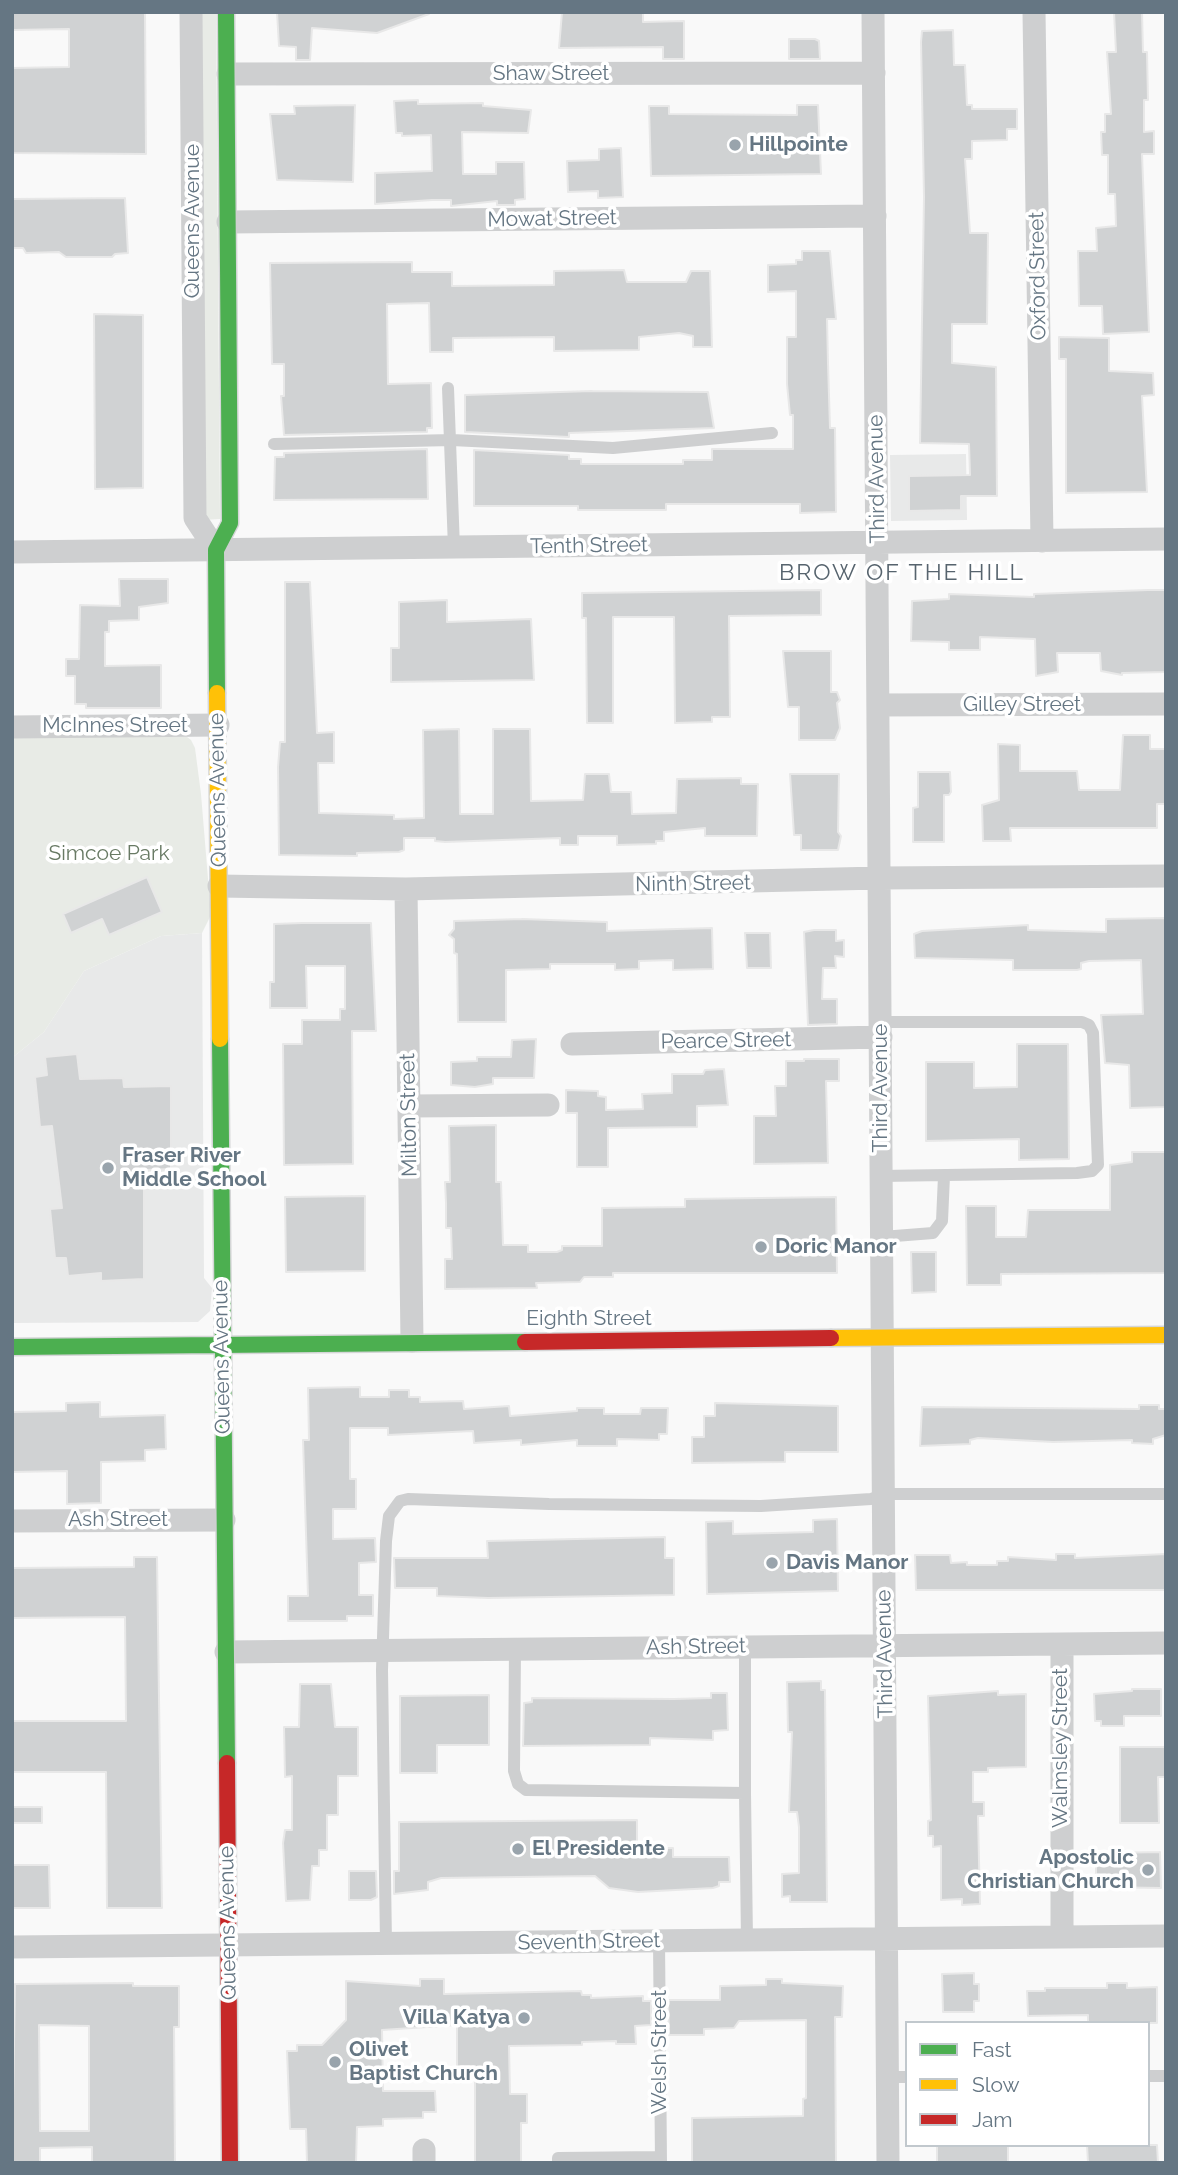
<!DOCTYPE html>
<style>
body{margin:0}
#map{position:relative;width:1178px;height:2175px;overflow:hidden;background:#f9f9f9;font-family:Raleway,sans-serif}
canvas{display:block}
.frame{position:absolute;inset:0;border:14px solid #657683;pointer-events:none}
.legend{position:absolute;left:905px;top:2021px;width:245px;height:126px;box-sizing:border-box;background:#fff;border:2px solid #c1c8cd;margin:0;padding:9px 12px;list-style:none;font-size:21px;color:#657683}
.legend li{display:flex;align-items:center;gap:14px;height:35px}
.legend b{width:35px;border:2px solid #c1c8cd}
</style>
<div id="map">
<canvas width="1178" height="2175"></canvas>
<div class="frame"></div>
<ul class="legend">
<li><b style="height:9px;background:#4caf50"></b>Fast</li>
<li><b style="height:9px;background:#ffc107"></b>Slow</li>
<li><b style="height:9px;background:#c62828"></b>Jam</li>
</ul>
</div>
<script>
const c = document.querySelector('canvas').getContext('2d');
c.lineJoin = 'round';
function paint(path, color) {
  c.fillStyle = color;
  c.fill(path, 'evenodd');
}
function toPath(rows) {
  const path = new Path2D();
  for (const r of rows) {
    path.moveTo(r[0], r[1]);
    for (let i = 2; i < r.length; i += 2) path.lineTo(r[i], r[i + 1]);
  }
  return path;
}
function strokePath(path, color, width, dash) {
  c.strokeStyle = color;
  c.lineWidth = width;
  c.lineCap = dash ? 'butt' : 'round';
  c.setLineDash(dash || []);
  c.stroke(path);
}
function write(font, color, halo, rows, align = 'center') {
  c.font = font + ' Raleway,sans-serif';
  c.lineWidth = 7;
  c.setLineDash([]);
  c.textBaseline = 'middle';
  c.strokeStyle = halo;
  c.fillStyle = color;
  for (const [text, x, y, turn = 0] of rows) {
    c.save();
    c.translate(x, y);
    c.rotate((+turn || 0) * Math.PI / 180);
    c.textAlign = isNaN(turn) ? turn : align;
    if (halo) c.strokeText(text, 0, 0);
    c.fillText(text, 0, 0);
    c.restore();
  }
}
paint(toPath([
 [966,454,967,520,891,521,890,455],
 [202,933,204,1278,212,1288,210,1311,198,1322,12,1323,12,1058,44,1032,84,971,161,936]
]), '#e8e9e9');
paint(toPath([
 [199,12,216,12,220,519,203,520],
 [12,735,187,737,191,740,195,748,201,794,211,915,202,933,161,936,84,971,44,1032,12,1058]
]), '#e8ebe6');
const building = toPath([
 [12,12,145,12,146,154,12,153,12,68,69,67,69,29,12,30,12,12],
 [277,12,429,12,429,14,377,33,312,28,310,60,296,60,296,47,279,46,277,12],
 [562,12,643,12,643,22,684,21,684,59,663,59,663,47,559,48,562,12],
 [1114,12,1142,12,1143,52,1147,52,1148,100,1144,100,1144,132,1154,131,1154,154,1142,154,1149,332,1103,334,1102,306,1079,306,1078,251,1097,251,1096,228,1116,226,1115,194,1108,194,1108,155,1102,155,1101,132,1105,132,1105,114,1111,114,1107,52,1116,52,1114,12],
 [953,30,954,65,965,65,967,105,972,105,972,109,1017,109,1017,129,1007,129,1007,140,972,141,972,159,965,159,970,233,988,233,987,324,952,324,952,363,996,367,997,496,961,496,961,510,909,511,909,476,970,475,969,444,920,443,924,197,921,42,922,31,953,30],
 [789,39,815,39,819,41,820,59,789,59,789,39],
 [418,100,418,104,483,103,483,106,531,110,528,133,462,132,463,174,496,174,496,162,524,162,525,199,515,200,515,205,497,205,497,201,451,206,451,200,432,200,375,204,375,173,432,171,431,135,402,136,402,133,396,133,394,101,418,100],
 [355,105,353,182,277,180,270,114,295,114,294,106,355,105],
 [797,105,818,105,821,174,651,176,649,106,669,106,669,114,797,115,797,105],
 [621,148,623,197,598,198,598,191,568,192,567,161,599,160,599,149,621,148],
 [125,198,128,253,115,254,112,257,66,257,59,252,26,253,23,248,12,248,12,199,125,198],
 [802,251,830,251,836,319,827,319,828,363,830,428,835,428,836,512,800,513,800,504,666,504,666,510,578,510,578,506,474,506,474,450,569,455,569,459,581,459,581,464,683,464,683,460,712,460,712,449,793,449,793,415,790,415,787,384,787,337,796,337,796,291,768,292,768,265,796,264,796,260,802,260,802,251],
 [412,262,412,272,452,272,452,286,554,285,554,271,624,270,627,282,686,282,691,271,710,271,712,347,693,347,693,336,679,333,639,337,639,350,554,351,554,337,453,338,453,352,430,352,429,303,387,304,388,384,431,383,432,428,427,428,427,432,284,435,281,396,284,396,284,364,272,364,270,263,412,262],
 [94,314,143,315,143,488,95,489,94,314],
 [1059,337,1109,338,1109,371,1153,373,1154,395,1142,396,1147,492,1066,493,1066,359,1059,359,1059,337],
 [592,391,708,392,714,428,569,433,569,437,465,432,465,395,592,391],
 [427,449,428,499,274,500,275,457,284,457,284,453,427,449],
 [119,579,168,579,168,603,139,607,139,620,109,621,109,632,105,632,105,666,161,665,161,708,86,708,86,704,75,704,75,676,66,676,66,659,79,659,80,605,120,606,119,579],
 [285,582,310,582,317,733,334,732,334,763,318,763,319,813,394,815,394,819,424,818,423,730,459,729,460,814,493,814,493,729,530,729,531,801,583,800,585,774,609,774,611,792,631,792,632,814,676,813,677,779,741,778,741,784,758,784,757,836,705,836,705,828,664,832,664,841,656,841,656,844,617,845,617,836,578,836,578,845,560,845,560,838,445,842,435,841,435,838,404,838,404,850,399,852,357,853,357,856,279,855,278,767,280,742,285,742,285,582],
 [821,590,821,615,729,616,730,717,712,717,712,722,675,723,674,617,613,617,613,723,587,723,586,618,582,618,582,593,821,590],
 [1148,590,1166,590,1166,672,1122,673,1122,675,1101,671,1100,653,1057,653,1058,672,1036,676,1035,639,980,637,980,650,949,650,949,642,911,641,912,601,949,599,949,594,1034,597,1034,594,1148,590],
 [447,600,447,622,531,619,534,680,391,682,391,648,399,648,399,602,447,600],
 [783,651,831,651,831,692,837,692,840,700,837,703,840,728,835,740,799,740,799,707,788,707,783,651],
 [1123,735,1150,735,1150,749,1166,749,1166,804,1157,804,1157,828,1010,828,1011,841,983,841,982,805,999,800,998,744,1020,745,1020,771,1077,771,1079,790,1120,790,1123,735],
 [918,772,950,772,951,792,949,795,944,795,944,842,913,842,913,808,918,807,918,772],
 [790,774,839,774,838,832,841,836,838,850,801,850,801,835,794,835,790,774],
 [147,877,162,912,109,935,102,919,71,933,63,914,147,877],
 [1166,918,1166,1107,1130,1108,1129,1065,1105,1063,1101,1015,1143,1014,1141,960,1089,961,1081,963,1081,969,1077,970,1013,970,1013,960,915,958,914,934,922,931,1028,925,1028,930,1106,932,1106,919,1166,918],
 [522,919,607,922,607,931,712,928,713,969,673,970,673,960,639,961,639,969,615,970,615,964,550,964,550,969,506,970,506,1022,458,1022,457,954,454,953,454,939,449,935,454,929,454,921,522,919],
 [302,923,371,923,376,1031,352,1031,353,1164,284,1165,283,1044,302,1044,302,1020,340,1020,340,1009,345,1009,345,966,306,966,307,1008,270,1008,270,982,274,982,274,924,302,923],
 [814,930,836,930,836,941,844,940,844,957,835,956,836,968,823,968,822,999,837,999,837,1024,808,1025,804,932,814,930],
 [745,933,770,933,771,968,747,968,745,933],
 [536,1039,534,1078,493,1078,493,1084,475,1087,451,1085,451,1062,477,1061,477,1057,511,1057,512,1040,536,1039],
 [1017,1044,1068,1044,1069,1159,1019,1160,1019,1139,926,1141,926,1062,974,1062,974,1088,1017,1087,1017,1044],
 [77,1054,80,1079,123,1078,124,1087,171,1086,171,1169,144,1170,144,1279,101,1281,101,1273,68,1276,66,1258,55,1258,50,1209,62,1208,52,1126,40,1127,35,1077,47,1075,45,1057,77,1054],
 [804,1059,839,1059,839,1081,826,1081,828,1163,754,1164,754,1116,776,1116,775,1086,786,1086,786,1061,804,1061,804,1059],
 [724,1069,728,1105,697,1106,697,1127,608,1128,608,1167,577,1167,577,1113,566,1113,566,1090,598,1091,598,1096,606,1097,606,1110,643,1109,642,1094,672,1093,672,1074,703,1074,705,1070,724,1069],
 [496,1125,496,1182,501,1182,503,1245,528,1245,528,1252,557,1252,562,1250,562,1246,602,1246,602,1208,685,1207,685,1199,836,1197,837,1273,613,1273,613,1277,584,1277,580,1282,536,1283,537,1288,445,1289,445,1259,452,1259,451,1228,446,1228,446,1203,445,1182,450,1182,449,1126,496,1125],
 [1132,1152,1166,1152,1166,1273,1001,1274,1001,1285,967,1285,966,1206,996,1206,996,1237,1026,1237,1028,1210,1110,1210,1110,1165,1132,1162,1132,1152],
 [365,1196,365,1271,286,1272,285,1197,365,1196],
 [911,1252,936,1252,936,1292,912,1293,911,1252],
 [360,1387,360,1397,389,1397,389,1390,409,1390,409,1397,420,1397,420,1402,463,1401,464,1409,509,1406,510,1416,577,1411,577,1408,604,1408,604,1414,640,1414,641,1408,668,1408,667,1434,659,1434,659,1440,617,1439,617,1446,577,1446,577,1440,521,1445,521,1440,474,1443,473,1431,388,1435,388,1428,350,1428,350,1479,356,1479,356,1509,333,1509,333,1539,375,1538,376,1562,359,1563,359,1595,373,1595,373,1616,347,1616,347,1621,288,1621,288,1596,308,1596,303,1440,309,1440,308,1388,360,1387],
 [100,1402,100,1417,165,1415,166,1449,145,1450,145,1461,101,1462,101,1503,67,1504,67,1471,12,1472,12,1412,66,1411,66,1403,100,1402],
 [715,1403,838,1406,838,1452,785,1452,785,1462,692,1463,692,1437,704,1437,704,1416,715,1416,715,1403],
 [1139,1405,1159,1405,1159,1409,1166,1409,1166,1435,1153,1439,1153,1444,1132,1443,1132,1440,1053,1442,978,1438,970,1440,970,1444,920,1446,922,1407,1139,1409,1139,1405],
 [837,1519,838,1591,707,1594,706,1522,733,1521,733,1534,813,1532,813,1520,837,1519],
 [665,1537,665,1558,674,1558,674,1595,488,1598,437,1596,437,1588,395,1588,394,1558,488,1558,487,1541,665,1537],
 [1056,1554,1075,1554,1075,1558,1166,1554,1166,1590,916,1590,915,1555,950,1555,951,1563,967,1562,967,1565,997,1565,997,1561,1008,1561,1008,1557,1056,1560,1056,1554],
 [134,1557,157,1557,162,1908,107,1908,106,1772,12,1772,12,1721,126,1721,125,1617,12,1618,12,1568,134,1567,134,1557],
 [821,1681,821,1690,825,1690,827,1902,790,1902,790,1896,782,1897,782,1874,799,1873,799,1827,797,1812,789,1812,792,1732,788,1732,787,1682,821,1681],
 [300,1684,331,1684,335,1727,358,1727,358,1776,338,1776,338,1815,327,1815,327,1850,319,1850,319,1866,312,1866,310,1900,286,1901,283,1843,285,1830,292,1830,292,1776,285,1777,284,1727,299,1727,300,1684],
 [1132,1689,1161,1689,1161,1716,1124,1716,1124,1726,1101,1726,1101,1721,1095,1721,1094,1694,1132,1691,1132,1689],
 [998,1691,998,1695,1026,1694,1026,1767,988,1768,988,1772,973,1772,973,1802,984,1802,984,1816,978,1816,980,1904,962,1905,962,1899,941,1900,941,1846,933,1847,933,1836,928,1836,928,1821,931,1820,928,1696,998,1691],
 [711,1693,727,1693,728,1730,713,1731,713,1740,650,1738,650,1745,523,1746,524,1703,532,1702,532,1698,674,1699,711,1698,711,1693],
 [489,1695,489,1745,437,1745,437,1773,400,1773,400,1696,489,1695],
 [1120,1747,1166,1747,1166,1777,1158,1777,1159,1823,1120,1823,1120,1747],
 [12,1807,42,1807,42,1823,12,1823,12,1807],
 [637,1820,637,1848,673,1848,673,1857,729,1857,730,1882,719,1882,719,1886,713,1888,638,1892,609,1888,595,1876,441,1878,428,1882,428,1890,394,1894,394,1871,399,1871,399,1822,637,1820],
 [1160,1852,1161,1888,1096,1887,1096,1857,1108,1856,1108,1853,1160,1852],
 [12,1865,49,1865,50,1908,12,1908,12,1865],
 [349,1871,376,1871,377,1897,371,1900,349,1900,349,1871],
 [974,1973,974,1984,979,1984,979,2001,974,2001,974,2012,943,2012,942,1974,974,1973],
 [420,1979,444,1979,444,1994,581,1991,582,1995,591,1995,591,1998,643,1996,643,2001,651,2001,651,2025,635,2026,636,2044,616,2044,616,2041,582,2042,582,2045,509,2046,510,2094,527,2094,527,2123,521,2123,521,2163,475,2163,475,2066,457,2066,457,2025,382,2030,383,2091,435,2091,436,2112,423,2112,423,2118,383,2119,383,2126,357,2127,356,2163,307,2163,306,2129,290,2129,287,2051,297,2051,297,2045,322,2045,346,2020,346,1981,420,1986,420,1979],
 [766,1979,782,1979,782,1983,843,1986,842,2017,835,2017,836,2163,692,2163,692,2118,803,2116,803,2099,806,2098,806,2020,739,2021,734,2028,704,2029,704,2035,669,2035,668,2000,720,2000,720,1986,766,1985,766,1979],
 [133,1983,133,1986,179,1986,179,2027,174,2027,175,2163,92,2163,92,2147,40,2148,40,2163,12,2163,15,1984,133,1983],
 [39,2025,89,2026,89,2131,40,2131,39,2025],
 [1107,1983,1127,1983,1127,1988,1157,1987,1157,2023,1088,2023,1088,2015,1028,2016,1027,1991,1045,1991,1045,1988,1107,1988,1107,1983],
 [937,2145,1008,2145,1008,2163,937,2163,937,2145],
 [1087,2145,1157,2145,1158,2163,1088,2163,1087,2145]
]);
paint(building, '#d0d2d3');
strokePath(building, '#e8e8e8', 2);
const fast = toPath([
 [217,693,216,550,230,523,226,12],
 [220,1039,227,1763],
 [12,1347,525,1342]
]);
const slow = toPath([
 [217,693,220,1039],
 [831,1338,1166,1335]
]);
const jam = toPath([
 [525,1342,831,1338],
 [227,1763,230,2163]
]);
strokePath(fast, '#d5d6d7', 19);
strokePath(slow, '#d5d6d7', 19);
strokePath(jam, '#d5d6d7', 19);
strokePath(toPath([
 [448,388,454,548],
 [274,444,452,440,613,448,772,433],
 [880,1022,1082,1022,1089,1025,1093,1033,1098,1165,1092,1171,1077,1173,881,1176],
 [882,1237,933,1233,942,1221,944,1176],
 [745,1646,745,1793],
 [515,1649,514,1771,518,1784,526,1790,745,1793,747,1940],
 [659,1941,661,2163],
 [386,1944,382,1670,386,1541,389,1516,400,1501,408,1499,549,1504,761,1506,871,1499,884,1494,1166,1494],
 [1148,2076,1166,2076],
 [887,2077,907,2077],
 [558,2163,558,2158,661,2157]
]), '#cecfd0', 12);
strokePath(toPath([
 [191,12,195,518,216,550],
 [873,12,888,2163],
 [1034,12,1042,541],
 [228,74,874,73],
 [228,222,875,216],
 [12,552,1166,539],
 [878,705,1166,704],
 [12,727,218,725],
 [219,886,406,889,880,878,1166,876],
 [406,889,412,1341],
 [572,1044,881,1037],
 [409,1106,548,1105],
 [12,1521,224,1520],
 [226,1652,1166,1643],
 [1062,1935,1062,1644],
 [12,1947,1166,1936],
 [424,2163,424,2150]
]), '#cecfd0', 23);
strokePath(fast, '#4caf50', 16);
strokePath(slow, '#ffc107', 16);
strokePath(jam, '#c62828', 16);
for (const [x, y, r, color] of [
 [735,145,7,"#99a4ac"],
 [108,1168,7,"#99a4ac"],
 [761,1247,7,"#99a4ac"],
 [772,1563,7,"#99a4ac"],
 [518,1849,7,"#99a4ac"],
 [1148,1870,7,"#99a4ac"],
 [524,2018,7,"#99a4ac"],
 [335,2062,7,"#99a4ac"]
]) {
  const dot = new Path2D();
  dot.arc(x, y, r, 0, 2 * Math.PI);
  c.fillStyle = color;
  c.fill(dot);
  strokePath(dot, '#fff', 2.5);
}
write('21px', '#657683', '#fff', [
 ["Shaw Street",551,74],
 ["Mowat Street",552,219,-1],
 ["Queens Avenue",193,221,-90],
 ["Oxford Street",1038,276,-91],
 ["Third Avenue",877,479,-91],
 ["Tenth Street",589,546,-1],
 ["Gilley Street",1022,705],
 ["McInnes Street",115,726],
 ["Queens Avenue",218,790,-91],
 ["Ninth Street",693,884,-1],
 ["Pearce Street",726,1041,-1],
 ["Third Avenue",881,1088,-90],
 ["Milton Street",409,1115,-91],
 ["Eighth Street",589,1319],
 ["Queens Avenue",222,1357,-91],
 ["Ash Street",118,1520],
 ["Ash Street",696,1647,-1],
 ["Third Avenue",885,1654,-91],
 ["Walmsley Street",1061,1748,-90],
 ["Queens Avenue",228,1923,-91],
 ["Seventh Street",589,1942,-1],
 ["Welsh Street",660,2052,-90]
]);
write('bold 21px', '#657683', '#fff', [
 ["Hillpointe",749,145],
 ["Fraser River",122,1156],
 ["Middle School",122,1180],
 ["Doric Manor",775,1247],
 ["Davis Manor",786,1563],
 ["El Presidente",532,1849],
 ["Apostolic",1134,1858,"right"],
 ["Christian Church",1134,1882,"right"],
 ["Villa Katya",510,2018,"right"],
 ["Olivet",349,2050],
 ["Baptist Church",349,2074]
], 'left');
write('21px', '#687a64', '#fff', [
 ["Simcoe Park",109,854]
]);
c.letterSpacing = '2px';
write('23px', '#57646e', '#fff', [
 ["BROW OF THE HILL",902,573]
]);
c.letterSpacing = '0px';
</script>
